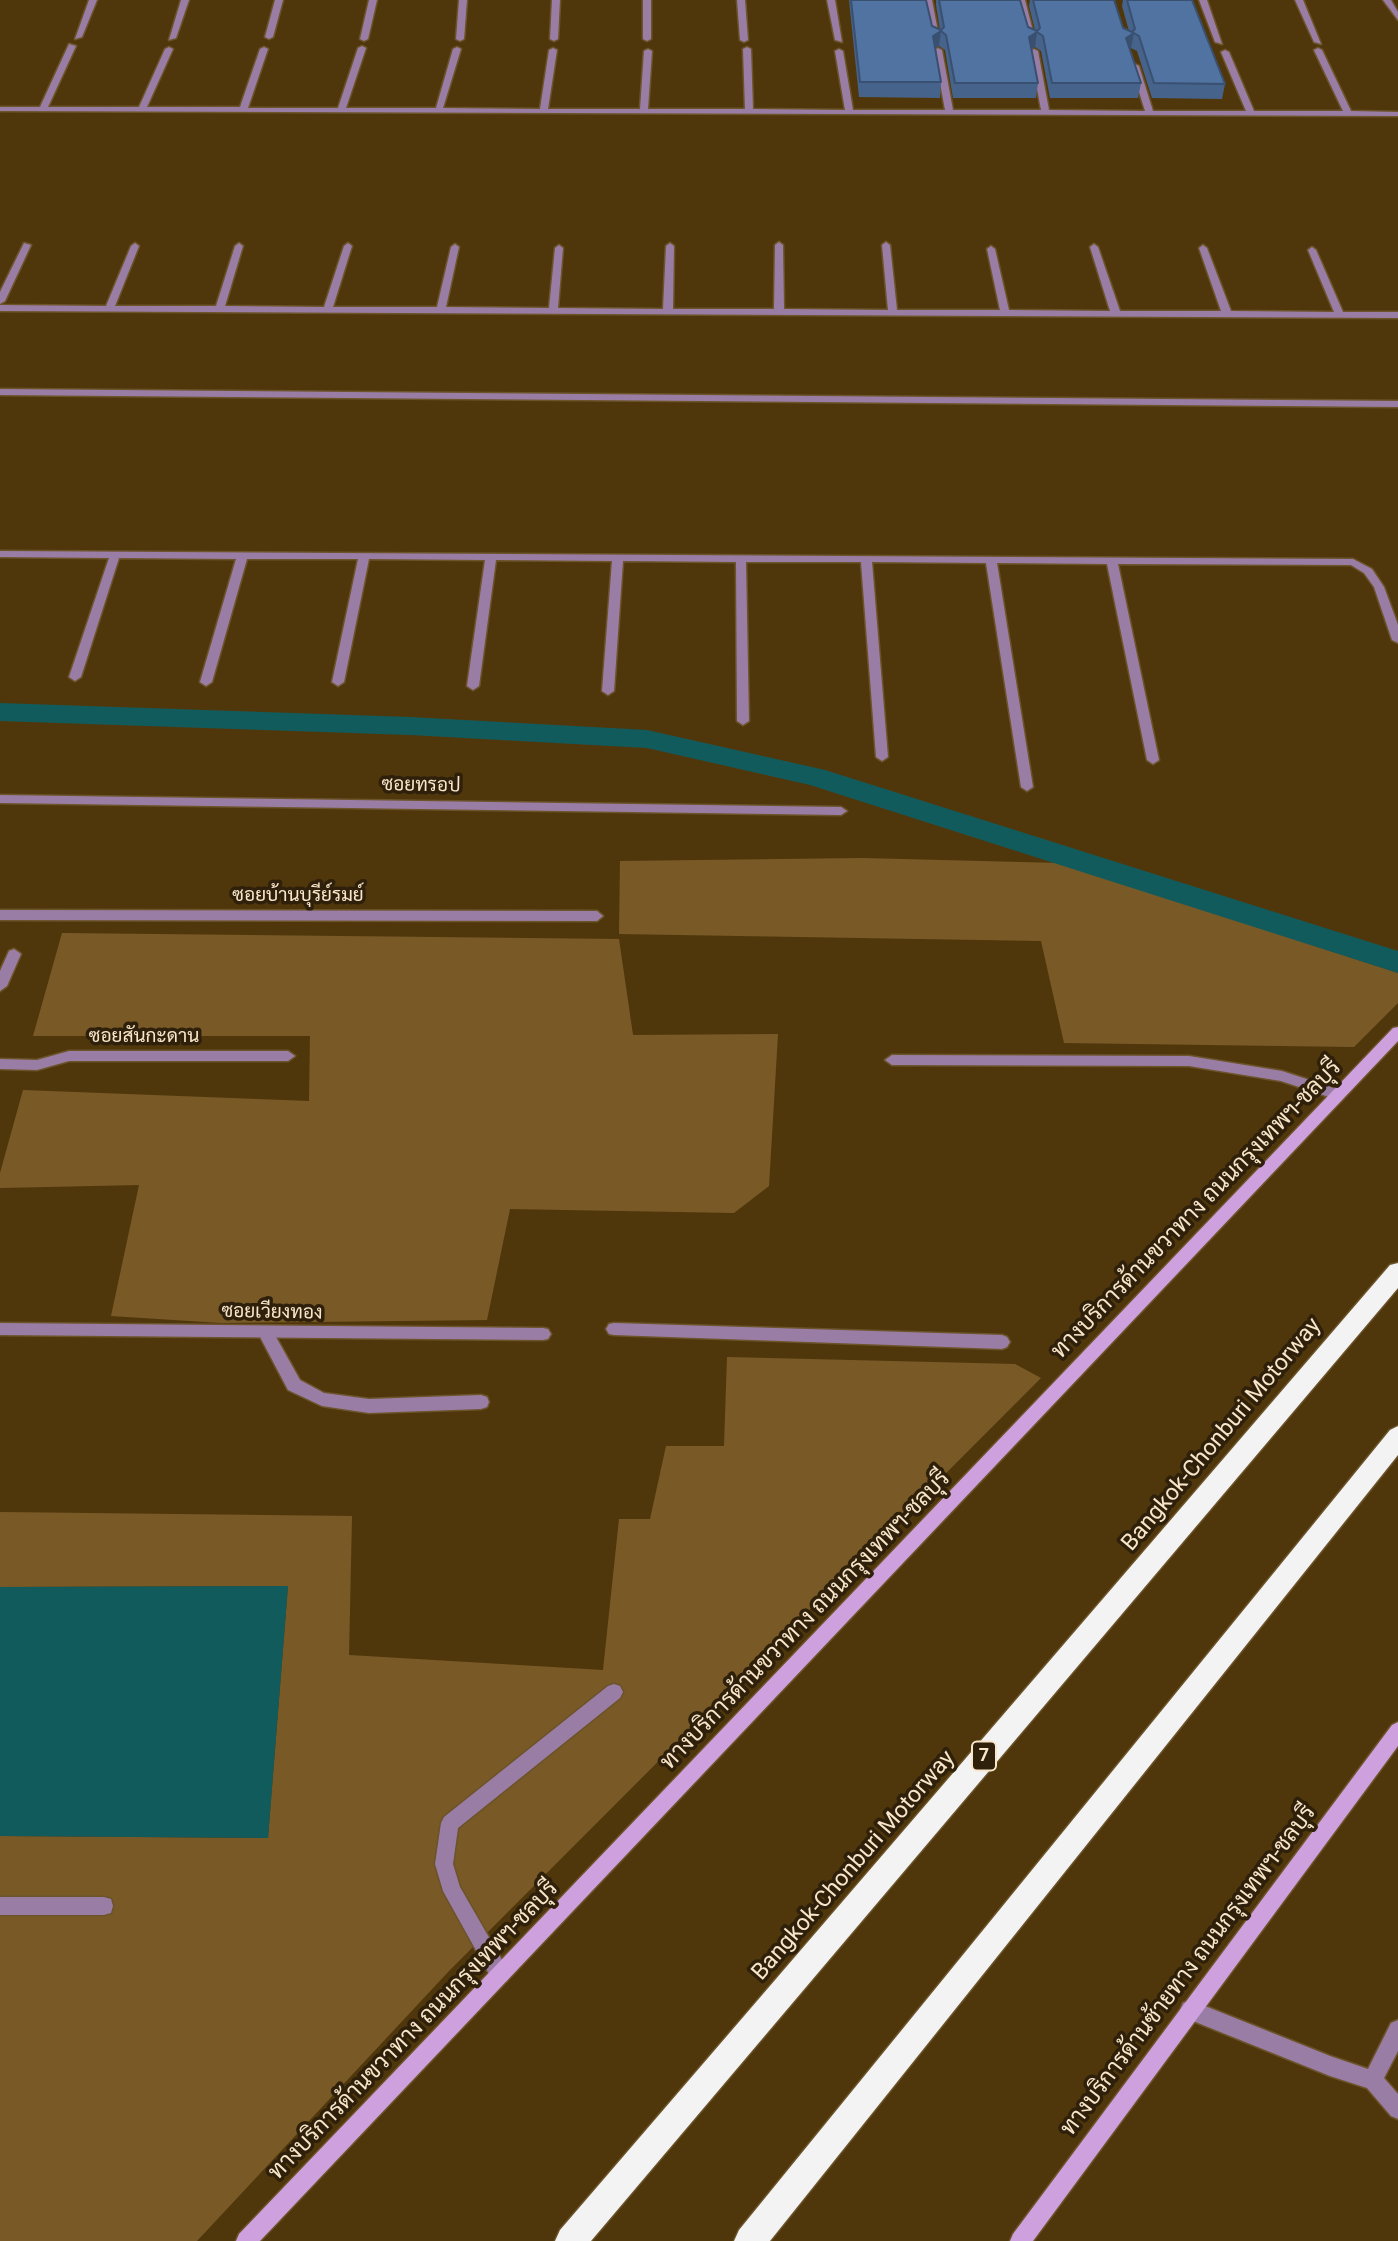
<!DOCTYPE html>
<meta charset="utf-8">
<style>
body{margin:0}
canvas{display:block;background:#50370b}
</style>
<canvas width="1398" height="2241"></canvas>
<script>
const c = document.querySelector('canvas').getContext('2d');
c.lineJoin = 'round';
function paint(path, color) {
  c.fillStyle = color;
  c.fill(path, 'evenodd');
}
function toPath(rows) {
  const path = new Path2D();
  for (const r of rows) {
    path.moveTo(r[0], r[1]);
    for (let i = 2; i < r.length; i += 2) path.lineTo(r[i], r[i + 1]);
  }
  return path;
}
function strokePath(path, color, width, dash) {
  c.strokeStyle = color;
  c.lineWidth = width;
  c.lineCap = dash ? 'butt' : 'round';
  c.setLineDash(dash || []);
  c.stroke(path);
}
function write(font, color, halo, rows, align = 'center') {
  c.font = font + ' Roboto,Sarabun,sans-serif';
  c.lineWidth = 7;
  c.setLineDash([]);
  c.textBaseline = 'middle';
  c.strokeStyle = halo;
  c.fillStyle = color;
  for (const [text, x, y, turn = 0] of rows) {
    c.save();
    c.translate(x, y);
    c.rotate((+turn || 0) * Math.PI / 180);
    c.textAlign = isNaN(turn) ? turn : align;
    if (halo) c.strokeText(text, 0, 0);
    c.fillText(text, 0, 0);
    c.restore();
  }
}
paint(toPath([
 [862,858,1060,863,1398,973,1398,1003,1354,1047,1064,1043,1041,941,619,934,620,861],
 [62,933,619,939,633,1035,778,1034,769,1186,734,1213,510,1209,487,1320,221,1323,111,1316,139,1185,0,1188,0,1173,23,1090,309,1101,310,1036,33,1036],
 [727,1357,1015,1364,1041,1378,449,1971,197,2241,0,2241,0,1836,268,1838,288,1586,0,1587,0,1512,352,1516,349,1655,603,1670,619,1519,650,1519,666,1446,724,1446]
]), '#795a27');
paint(toPath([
 [288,1586,268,1838,0,1836,0,1587]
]), '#125b5d');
paint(toPath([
 [0,703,410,717,647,730,825,770,1398,951,1398,973,810,785,647,748,410,735,0,721,0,703]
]), '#125b5d');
const lane = toPath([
 [892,1055,1189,1056,1282,1071,1343,1091,1345,1095,1338,1100,1281,1081,1189,1066,892,1065,885,1060,892,1055],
 [614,1323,1002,1335,1007,1337,1010,1342,1007,1347,1002,1349,614,1335,609,1334,606,1329,609,1324,614,1323],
 [266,1327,271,1328,300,1380,324,1393,369,1399,481,1395,487,1397,489,1402,487,1407,481,1409,369,1413,322,1406,288,1390,258,1333,261,1328,266,1327],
 [614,1684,620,1686,623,1692,620,1698,458,1828,453,1864,460,1887,510,1974,507,1981,500,1984,493,1981,443,1891,435,1864,441,1823,444,1817,608,1686,614,1684],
 [0,1897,104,1897,111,1899,113,1906,111,1913,104,1915,0,1915,0,1897],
 [1190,2000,1330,2056,1368,2069,1391,2023,1398,2020,1398,2051,1384,2078,1398,2094,1398,2119,1391,2116,1367,2088,1330,2076,1183,2017,1180,2010,1183,2003,1190,2000]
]);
const street = toPath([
 [89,0,97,0,82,37,75,39,89,0],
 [181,0,189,0,176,38,169,40,181,0],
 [275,0,283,0,273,37,269,39,265,37,275,0],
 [369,0,377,0,368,39,364,41,360,39,369,0],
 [459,0,467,0,464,39,460,41,456,39,459,0],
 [552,0,560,0,558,39,554,41,550,39,552,0],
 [643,0,651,0,651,39,647,41,643,39,643,0],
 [737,0,745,0,748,40,744,42,740,40,737,0],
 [827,0,835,0,842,42,835,40,827,0],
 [924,0,932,0,940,42,933,40,924,0],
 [1017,0,1025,0,1036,43,1029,41,1017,0],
 [1199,0,1207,0,1222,44,1215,42,1199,0],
 [1295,0,1303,0,1321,44,1314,42,1295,0],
 [1383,0,1391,0,1398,12,1398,20,1383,0],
 [69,44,76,46,48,107,139,107,165,49,169,47,173,49,147,107,240,107,260,49,264,47,268,49,248,108,338,108,358,48,362,46,366,48,346,108,436,108,453,49,457,47,461,49,443,108,540,109,549,50,553,48,557,50,548,109,640,109,644,51,648,49,652,51,648,109,745,109,743,49,747,47,751,49,753,109,845,110,835,51,839,49,843,51,853,110,945,110,934,50,938,48,942,50,953,110,1041,110,1030,51,1034,49,1038,51,1049,110,1145,111,1131,66,1135,64,1139,66,1153,111,1246,111,1221,52,1225,50,1229,52,1254,111,1343,111,1314,50,1318,48,1322,50,1351,111,1398,112,1398,116,0,111,0,107,40,107,69,44],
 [779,242,783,245,784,309,888,310,882,245,886,242,890,245,897,310,1000,310,987,249,991,246,995,249,1009,310,1110,311,1090,247,1094,244,1098,247,1120,311,1221,311,1199,248,1203,245,1207,248,1231,311,1334,312,1308,250,1312,247,1316,250,1343,312,1398,312,1398,318,0,311,0,305,106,306,131,246,135,243,139,246,115,306,216,306,235,246,239,243,243,246,225,306,324,307,344,246,348,243,352,246,333,307,437,307,451,247,455,244,459,247,446,307,549,308,555,248,559,245,563,248,558,308,663,309,666,246,670,243,674,246,673,309,774,309,775,245,779,242],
 [24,243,31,245,5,301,0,304,0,292,24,243],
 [0,389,1398,401,1398,407,0,395,0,389],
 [0,551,1353,559,1372,569,1384,587,1398,625,1398,643,1392,640,1374,587,1364,573,1351,565,1118,564,1159,760,1153,764,1147,760,1107,564,997,563,1033,787,1027,791,1021,787,986,563,872,562,888,757,882,761,876,757,861,562,746,562,749,721,743,725,737,721,736,562,623,561,614,691,608,695,602,691,612,561,496,560,479,686,473,690,467,686,485,560,369,559,344,682,338,686,332,682,358,559,247,559,212,682,206,686,200,682,236,559,119,558,81,677,75,681,69,677,109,558,0,557,0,551],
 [0,795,841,807,847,811,841,815,0,803,0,795],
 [0,910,597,911,603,916,597,921,0,920,0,910],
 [14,949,21,954,7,986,0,991,0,971,9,951,14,949],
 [69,1051,288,1051,295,1056,288,1061,69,1061,37,1070,0,1069,0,1059,37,1060,69,1051],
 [0,1323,543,1328,548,1329,551,1334,548,1339,543,1340,0,1335,0,1323]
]);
const secondary = toPath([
 [1398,1027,1398,1041,260,2241,236,2241,239,2234,1393,1028,1398,1027],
 [1398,1722,1398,1746,1033,2241,1010,2241,1013,2234,1392,1725,1398,1722]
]);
const highway = toPath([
 [1398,1263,1398,1288,591,2241,555,2241,560,2230,1390,1265,1398,1263],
 [1398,1426,1398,1455,770,2241,734,2241,739,2230,1390,1430,1398,1426]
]);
strokePath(lane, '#6b532a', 3);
strokePath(street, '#6b532a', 3);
strokePath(secondary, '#6b532a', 3);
strokePath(highway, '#6b532a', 3);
paint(lane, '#9a7da4');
paint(street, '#9a7da4');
paint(secondary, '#cea1de');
paint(highway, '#f3f3f3');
paint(toPath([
 [849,0,926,0,932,26,940,30,936,5,936,0,1020,0,1028,27,1035,30,1029,6,1030,0,1114,0,1123,28,1129,31,1122,6,1123,0,1192,0,1225,84,1222,99,1152,98,1137,51,1131,48,1129,49,1141,83,1138,98,1050,98,1041,51,1035,47,1032,49,1038,83,1036,98,953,98,945,50,939,46,935,48,941,82,940,98,859,97]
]), '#46638b');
paint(toPath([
 [941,31,939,46,931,50,933,36],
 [1037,32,1035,47,1027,51,1029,37],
 [1134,33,1131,48,1124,53,1126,38]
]), '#395071');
const building = toPath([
 [851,0,926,0,932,26,941,30,944,27,939,0,1020,0,1028,27,1037,31,1040,28,1033,0,1114,0,1123,28,1132,32,1135,29,1127,0,1192,0,1225,84,1154,83,1139,36,1134,33,1126,38,1141,83,1052,83,1043,36,1037,32,1029,37,1038,83,955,83,946,35,941,31,933,36,941,82,860,82,851,0]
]);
paint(building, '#5173a2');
strokePath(building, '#395071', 2);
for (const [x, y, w] of [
 [984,1756,24]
]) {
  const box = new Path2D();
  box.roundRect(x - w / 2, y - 14.5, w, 29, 5);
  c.fillStyle = '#2e200a';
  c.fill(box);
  strokePath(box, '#f9e6ca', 2);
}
write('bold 18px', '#f9e6ca', null, [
 ["7",984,1756]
]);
write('19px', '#f9e6ca', '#2e200a', [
 ["ซอยทรอป",421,786,1],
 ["ซอยบ้านบุรีย์รมย์",298,896],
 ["ซอยสันกะดาน",144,1037],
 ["ซอยเวียงทอง",272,1313,1]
]);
write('23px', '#f9e6ca', '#2e200a', [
 ["ทางบริการด้านขวาทาง ถนนกรุงเทพฯ-ชลบุรี",1197,1210,-46],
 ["Bangkok-Chonburi Motorway",1222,1435,-50],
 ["ทางบริการด้านขวาทาง ถนนกรุงเทพฯ-ชลบุรี",806,1621,-46],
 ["Bangkok-Chonburi Motorway",854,1866,-49],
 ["ทางบริการด้านซ้ายทาง ถนนกรุงเทพฯ-ชลบุรี",1189,1971,-53],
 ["ทางบริการด้านขวาทาง ถนนกรุงเทพฯ-ชลบุรี",414,2031,-46]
]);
</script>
